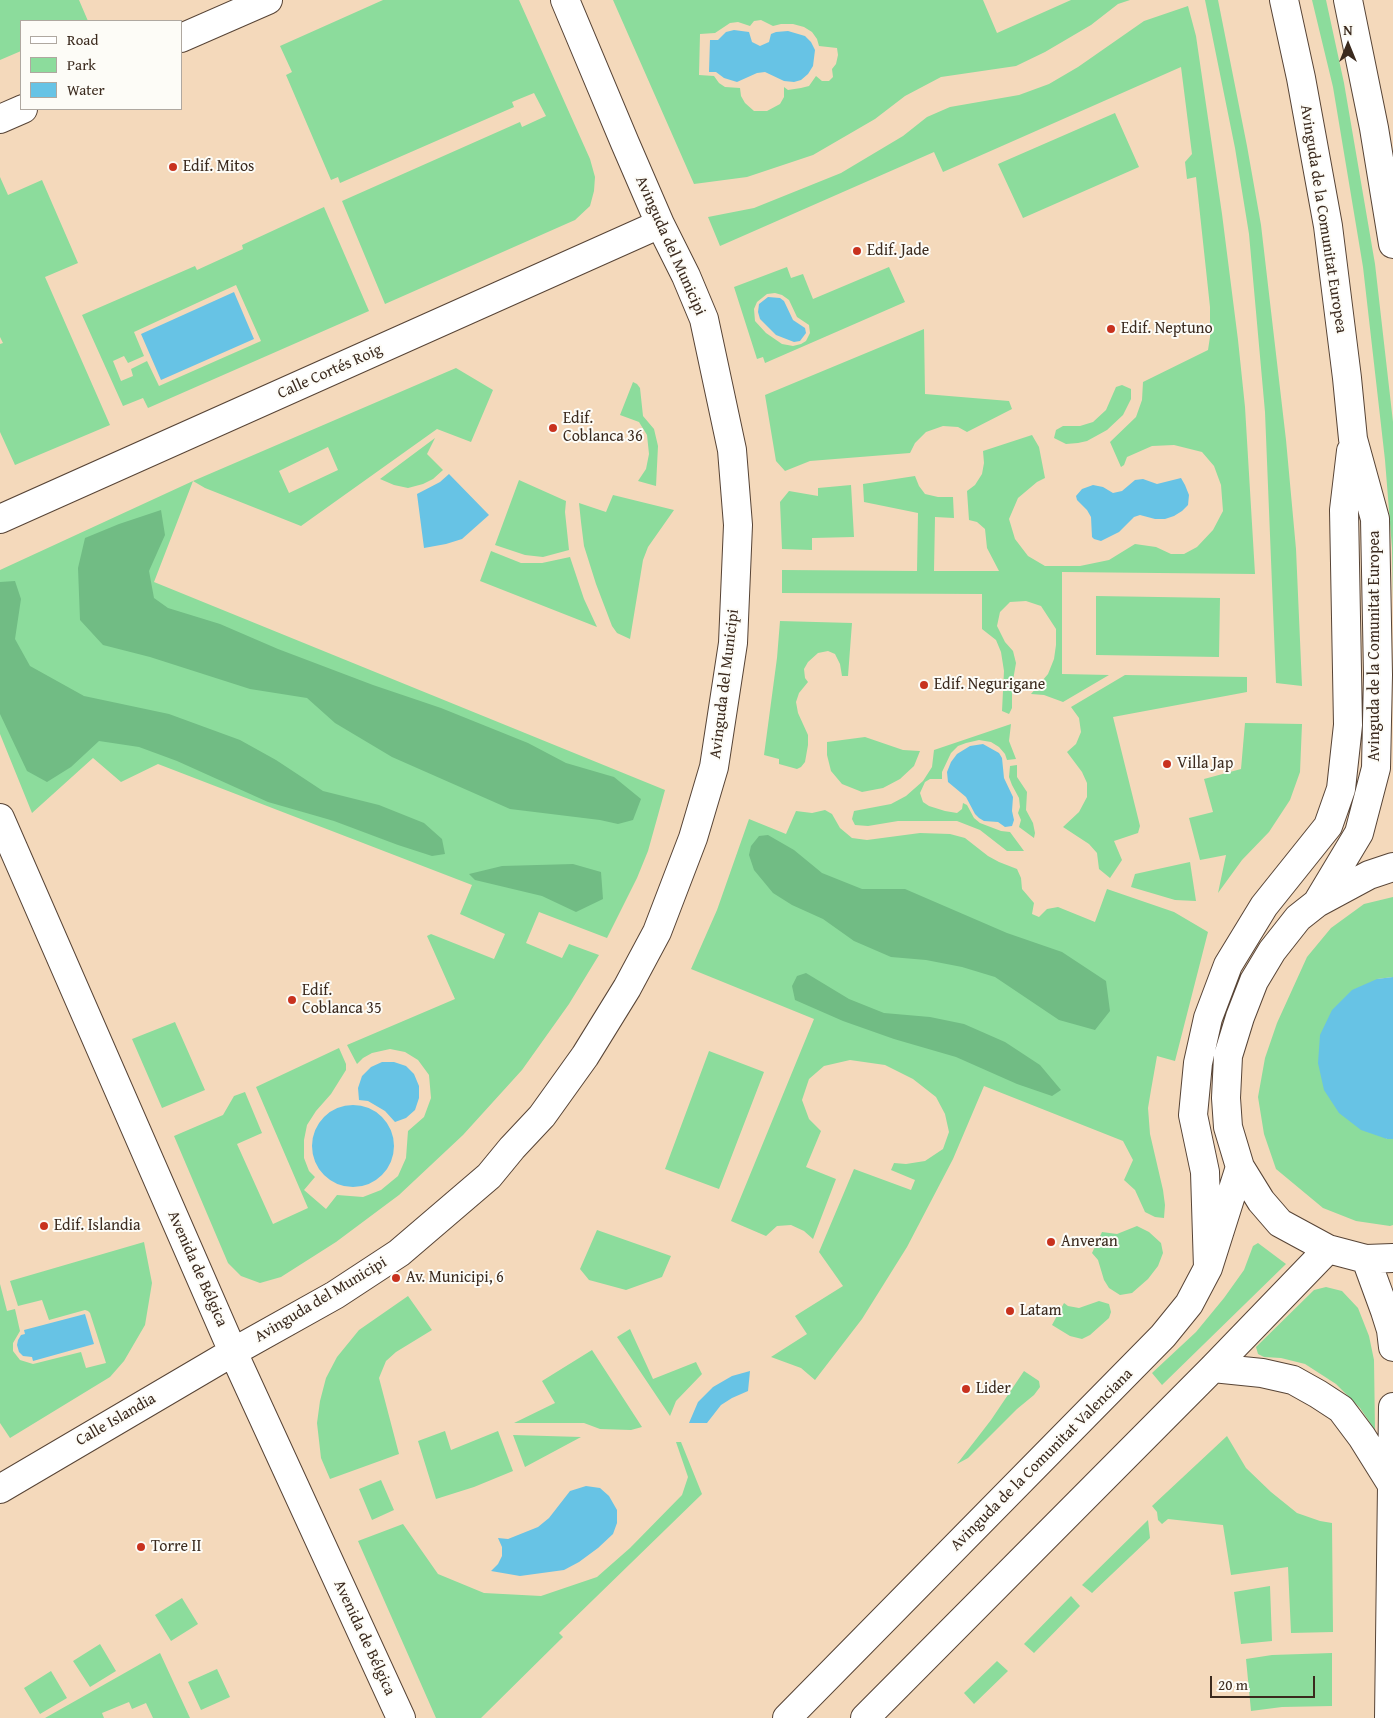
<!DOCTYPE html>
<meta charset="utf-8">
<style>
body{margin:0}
#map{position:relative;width:1393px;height:1718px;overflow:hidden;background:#f4d9bb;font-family:"Gentium Book Plus",serif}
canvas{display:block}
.legend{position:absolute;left:20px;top:20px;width:162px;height:90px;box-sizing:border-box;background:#fdfcf7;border:1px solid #afa8a0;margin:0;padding:6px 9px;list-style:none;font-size:15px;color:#3b2a1e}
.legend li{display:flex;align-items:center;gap:10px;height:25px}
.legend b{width:25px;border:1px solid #afa8a0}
.north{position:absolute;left:1323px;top:20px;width:50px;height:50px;-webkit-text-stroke:4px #fdfcf7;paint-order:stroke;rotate:0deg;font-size:14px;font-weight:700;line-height:20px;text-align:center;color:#3b2a1e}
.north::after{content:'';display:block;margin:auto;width:18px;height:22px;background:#3b2a1e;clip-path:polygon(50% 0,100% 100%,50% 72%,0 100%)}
.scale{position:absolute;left:1210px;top:1676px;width:105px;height:22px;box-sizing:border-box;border:2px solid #3b2a1e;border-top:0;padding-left:6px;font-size:15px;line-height:18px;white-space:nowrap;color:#3b2a1e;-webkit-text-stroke:4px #fdfcf7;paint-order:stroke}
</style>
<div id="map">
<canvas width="1393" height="1718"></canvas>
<ul class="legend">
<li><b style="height:6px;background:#fff"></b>Road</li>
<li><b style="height:14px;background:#8cdc9c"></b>Park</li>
<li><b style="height:14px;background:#67c3e5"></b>Water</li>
</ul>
<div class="north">N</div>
<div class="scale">20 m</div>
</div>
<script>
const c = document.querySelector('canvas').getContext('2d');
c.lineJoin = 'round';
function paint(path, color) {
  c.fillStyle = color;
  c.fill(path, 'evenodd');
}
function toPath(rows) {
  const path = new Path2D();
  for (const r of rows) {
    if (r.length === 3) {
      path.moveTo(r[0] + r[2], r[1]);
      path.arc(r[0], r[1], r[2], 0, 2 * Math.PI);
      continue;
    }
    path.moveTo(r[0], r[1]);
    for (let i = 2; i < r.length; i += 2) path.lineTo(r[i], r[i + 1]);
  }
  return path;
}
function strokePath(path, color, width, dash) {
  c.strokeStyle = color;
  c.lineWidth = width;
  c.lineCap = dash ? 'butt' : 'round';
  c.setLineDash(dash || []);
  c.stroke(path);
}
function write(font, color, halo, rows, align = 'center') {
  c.font = font + ' "Gentium Book Plus",serif';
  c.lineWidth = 4;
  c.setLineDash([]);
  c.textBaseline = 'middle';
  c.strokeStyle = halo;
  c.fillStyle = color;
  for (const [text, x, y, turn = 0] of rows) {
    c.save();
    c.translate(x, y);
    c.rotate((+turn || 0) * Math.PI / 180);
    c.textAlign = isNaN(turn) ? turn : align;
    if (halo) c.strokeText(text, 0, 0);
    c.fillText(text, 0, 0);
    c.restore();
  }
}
paint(toPath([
 [0,0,79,0,88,21,21,21,21,51,0,60],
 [383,0,519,0,590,159,595,177,594,191,590,206,575,220,385,304,342,201,520,122,522,127,546,116,534,93,512,102,514,107,340,183,338,177,331,180,286,75,292,72,280,46],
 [613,0,983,0,997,33,1071,0,1130,0,1118,4,1091,25,1045,52,1016,66,941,77,905,96,875,119,813,155,747,177,694,184],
 [761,20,773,26,781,24,793,24,804,27,812,32,817,39,819,46,837,48,838,55,836,64,832,69,833,77,829,81,822,81,816,76,809,86,801,88,788,90,784,87,784,97,780,104,767,111,754,111,745,103,741,96,740,88,725,87,719,83,714,76,699,75,700,34,715,33,730,23,738,22,750,26,754,21],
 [1205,0,1218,0,1247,146,1261,225,1286,440,1296,549,1302,686,1276,683,1265,412,1249,234,1235,148],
 [1312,0,1326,0,1344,83,1375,264,1393,422,1393,601,1392,548,1385,460,1363,267,1333,87],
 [1188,6,1196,36,1222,214,1238,340,1245,407,1255,574,1062,572,1062,674,1109,675,1063,702,1044,695,1031,694,1048,674,1054,659,1056,645,1056,629,1041,606,1026,601,1010,602,1000,612,997,626,1005,642,1013,651,1016,663,1012,686,1012,708,1009,714,1002,711,1004,671,1001,652,996,640,982,629,982,594,782,593,782,570,917,571,918,513,864,502,863,484,915,476,919,486,925,494,938,497,953,497,954,518,935,517,934,571,999,571,987,548,985,529,977,522,969,520,967,491,975,485,982,474,984,463,983,451,1032,435,1039,447,1045,478,1037,482,1018,498,1009,519,1015,539,1028,556,1045,566,1080,566,1109,560,1135,544,1156,547,1171,554,1184,554,1197,547,1213,530,1223,511,1221,485,1214,466,1202,452,1174,445,1152,446,1127,457,1124,465,1121,467,1110,442,1136,417,1142,400,1143,382,1208,350,1210,337,1210,307,1196,177,1187,179,1185,162,1192,154,1181,67,943,172,934,152,720,246,708,217,754,208,841,173,903,136,927,117,950,107,1019,95,1049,84,1078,67,1144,21],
 [1115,113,1139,167,1023,218,998,164],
 [0,177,8,195,42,180,78,263,45,277,110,425,15,465,0,432,0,344,3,343,0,337],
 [324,207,369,311,148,408,143,398,123,406,82,315,195,266,197,270,243,249,242,245],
 [236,285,261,341,159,386,147,361,131,369,133,376,121,381,113,361,124,356,128,363,144,356,134,332],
 [787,267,791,278,803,274,813,299,889,267,905,302,765,363,763,357,757,359,734,287],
 [775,293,782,295,789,300,797,317,809,325,810,333,806,341,801,344,793,346,782,344,766,333,755,321,754,309,757,302,767,294],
 [924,329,925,394,1009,401,1012,409,967,432,958,427,943,426,926,432,915,443,910,453,810,461,785,471,776,461,765,395],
 [456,368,493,390,471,442,437,429,301,526,205,488,193,481,154,582,665,790,648,851,637,878,607,938,539,912,526,943,562,958,569,944,599,955,569,1004,522,1070,463,1135,399,1195,336,1242,281,1277,260,1283,241,1276,228,1263,174,1136,223,1115,234,1096,245,1092,262,1133,237,1144,273,1224,308,1208,256,1087,339,1048,346,1064,346,1070,331,1094,316,1111,307,1125,304,1140,304,1158,309,1171,315,1177,304,1190,326,1209,337,1195,363,1197,381,1190,398,1176,406,1158,408,1131,424,1117,431,1098,429,1075,418,1060,405,1052,390,1049,372,1053,363,1058,357,1064,347,1045,455,999,427,936,431,934,494,959,505,934,460,914,472,885,158,764,121,782,93,758,32,813,0,734,0,570,193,481],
 [328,447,338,470,289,493,279,471],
 [633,382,637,384,640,388,643,416,654,429,658,446,656,486,638,481,646,469,649,454,647,435,639,422,620,415],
 [1122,385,1131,389,1131,399,1123,415,1107,430,1087,441,1078,443,1066,444,1054,438,1056,430,1063,426,1080,426,1093,422,1106,410,1116,387],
 [435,438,427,454,443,470,433,479,423,484,408,488,394,485,380,479],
 [519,480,566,501,565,512,569,550,543,557,525,555,495,545],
 [851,485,854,537,812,538,812,550,782,549,780,502,789,491,818,496,818,488],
 [613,495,674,510,648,547,643,560,630,639,617,633,612,626,596,584,584,546,581,522,579,503,606,512],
 [491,551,521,563,542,563,570,557,584,599,597,627,480,581],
 [1096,596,1220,598,1219,657,1096,655],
 [780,621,852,623,848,676,842,676,840,664,835,654,828,651,818,653,808,662,804,669,805,678,808,682,799,693,796,702,798,713,808,735,808,745,805,762,801,767,797,769,779,764,779,759,764,755,777,658],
 [1125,675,1247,677,1247,692,1113,717,1140,826,1138,833,1114,841,1122,860,1110,878,1099,869,1097,853,1089,844,1063,827,1079,812,1087,797,1087,783,1082,772,1067,752,1076,744,1081,732,1079,718,1071,707],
 [1245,723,1302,724,1300,772,1290,800,1269,832,1242,860,1218,893,1226,855,1200,860,1189,818,1213,812,1204,779,1241,769],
 [1011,724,1009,741,1016,759,1007,760,1005,754,999,747,991,742,979,740,966,743,958,746,951,753,942,772,942,779,930,779,925,782,920,793,923,802,929,806,945,811,957,813,962,809,963,803,967,805,974,818,980,823,1001,831,1010,832,1024,851,1007,851,980,830,957,821,898,821,868,826,855,825,852,819,854,811,891,804,906,796,923,781,932,767,934,750],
 [865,737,903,750,920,751,914,766,900,779,883,788,862,792,842,784,831,771,827,755,827,742],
 [1017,765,1017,777,1027,792,1026,810,1033,823,1035,833,1034,838,1019,827,1021,820,1018,813,1020,807,1019,798,1012,785,1009,777,1010,766],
 [825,810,832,814,840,828,852,838,867,840,920,833,950,834,965,838,988,856,999,862,1017,869,1021,878,1022,889,1034,903,1032,914,1039,917,1047,909,1058,907,1095,922,1107,889,1174,912,1208,932,1175,1061,1157,1056,1151,1090,1148,1108,1150,1134,1163,1190,1165,1205,1164,1218,1155,1217,1145,1212,1135,1190,1124,1180,1133,1160,1123,1141,984,1086,953,1159,907,1247,862,1319,815,1380,801,1368,771,1357,807,1334,795,1316,843,1286,819,1252,854,1169,911,1190,915,1180,891,1170,894,1163,906,1164,925,1161,943,1149,949,1132,945,1114,936,1097,913,1079,885,1065,850,1060,824,1066,809,1079,802,1100,809,1119,821,1131,806,1167,836,1179,813,1239,804,1231,791,1225,777,1226,766,1236,731,1221,814,1019,691,969,717,910,749,819,786,834,796,811,812,813],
 [1190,862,1196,901,1175,900,1131,887,1135,874],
 [1393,897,1393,977,1377,979,1386,1139,1393,1139,1393,1225,1390,1226,1356,1221,1323,1208,1276,1169,1264,1134,1258,1097,1265,1058,1277,1023,1307,957,1331,928,1364,904],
 [175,1022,205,1090,162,1108,132,1039],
 [709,1051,764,1072,719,1189,665,1169],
 [1137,1226,1149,1232,1161,1243,1163,1253,1158,1266,1148,1279,1132,1293,1120,1295,1109,1288,1104,1280,1098,1260,1092,1253,1102,1232,1117,1234],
 [597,1230,671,1256,662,1277,626,1290,589,1280,580,1269],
 [144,1242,152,1283,145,1325,124,1361,110,1377,10,1438,0,1423,0,1284,7,1311,15,1309,20,1331,13,1343,13,1351,20,1360,33,1364,81,1352,86,1368,106,1363,90,1313,88,1311,85,1310,49,1320,42,1300,18,1306,10,1281],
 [1258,1243,1286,1264,1162,1385,1152,1373,1196,1332,1224,1298,1244,1270,1253,1246],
 [1326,1287,1342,1291,1358,1308,1369,1336,1374,1360,1375,1430,1360,1408,1336,1384,1305,1364,1281,1358,1264,1357,1258,1354,1256,1347,1314,1290],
 [408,1296,432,1330,396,1352,386,1361,379,1378,399,1454,330,1479,321,1458,317,1423,320,1401,326,1378,337,1357,359,1330],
 [1099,1301,1109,1304,1111,1312,1109,1318,1090,1335,1082,1339,1070,1336,1052,1325,1064,1303,1068,1306,1079,1308],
 [630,1329,653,1379,696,1362,702,1374,676,1401,670,1416,617,1337],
 [592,1350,642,1427,631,1430,600,1429,584,1423,514,1423,555,1403,542,1381],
 [1024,1371,1039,1381,1040,1387,1034,1395,1017,1409,968,1458,957,1464,991,1420],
 [445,1431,451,1450,498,1431,513,1471,474,1487,436,1499,418,1441],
 [513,1435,581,1437,525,1467],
 [1227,1436,1246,1468,1271,1492,1297,1513,1320,1521,1332,1523,1333,1632,1291,1633,1288,1567,1231,1575,1223,1525,1168,1519,1162,1524,1158,1520,1157,1512,1152,1506],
 [676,1442,681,1442,702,1494,559,1633,563,1637,481,1718,436,1718,358,1541,403,1524,438,1574,484,1593,541,1596,597,1577,630,1548,682,1495,688,1477],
 [381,1480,394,1510,372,1520,359,1489],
 [1148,1520,1150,1538,1092,1593,1082,1585],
 [1270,1586,1272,1641,1241,1644,1234,1592],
 [1071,1596,1080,1606,1034,1653,1024,1644],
 [182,1598,198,1624,171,1641,155,1615],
 [100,1644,116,1671,90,1687,73,1661],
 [160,1653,190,1718,153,1718,146,1703,132,1709,129,1702,102,1713,104,1718,45,1718],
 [1332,1653,1332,1706,1282,1707,1251,1711,1246,1659,1272,1655],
 [997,1661,1008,1671,974,1704,964,1693],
 [217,1669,230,1697,201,1710,188,1682],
 [51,1671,67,1698,40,1714,24,1688]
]), '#8cdc9c');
paint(toPath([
 [161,510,165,535,149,571,154,598,168,608,220,624,278,649,373,685,441,708,528,743,566,763,614,777,641,799,633,820,618,824,600,820,510,809,392,757,335,723,307,698,250,689,150,657,103,645,80,620,78,568,85,538,119,524],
 [15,581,21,599,15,639,30,666,84,696,169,714,240,740,276,760,323,791,379,805,424,823,442,839,445,854,432,856,398,845,334,821,268,802,177,761,139,747,99,741,71,767,47,782,27,771,0,714,0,582],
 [768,835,794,850,822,873,862,889,905,889,1007,933,1062,952,1106,981,1110,1011,1095,1030,1059,1020,995,977,962,967,926,960,891,957,854,941,823,919,792,905,773,893,754,870,749,855,751,846,759,836],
 [573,864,601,872,603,899,576,912,542,896,475,880,469,874,502,866],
 [806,973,849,999,884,1013,930,1017,964,1024,1005,1042,1040,1065,1061,1090,1052,1096,1017,1084,956,1057,894,1039,843,1021,795,1000,792,986,797,976]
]), '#71bc84');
paint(toPath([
 [734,30,749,32,752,42,760,46,769,42,771,34,776,32,788,31,805,36,811,42,815,50,813,66,808,74,801,80,794,82,784,81,765,72,757,73,737,82,724,78,716,72,709,72,710,40,718,40,726,32],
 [234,292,254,339,161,380,141,334],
 [768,297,780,298,784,301,793,320,805,328,806,333,800,341,794,342,776,335,760,319,758,312,759,304],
 [449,474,489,515,462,539,446,544,424,548,417,494,440,482],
 [1181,478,1185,485,1189,495,1188,505,1182,511,1174,516,1165,519,1155,519,1140,515,1134,517,1119,532,1101,541,1094,539,1092,537,1091,517,1087,510,1077,500,1076,496,1082,489,1093,485,1103,487,1113,493,1122,491,1135,480,1143,479,1157,484],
 [983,744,999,753,1002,758,1004,778,1013,797,1012,811,1014,820,1012,826,1005,827,998,822,984,821,979,818,975,814,966,797,948,782,947,772,951,762,957,754,970,746],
 [1393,977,1393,1139,1387,1139,1361,1130,1339,1113,1324,1090,1318,1063,1320,1035,1332,1010,1352,990,1377,979],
 [382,1062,394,1062,406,1066,414,1074,419,1086,419,1098,415,1110,406,1118,395,1122,385,1111,368,1101,359,1100,358,1088,362,1076,371,1067],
 [353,1146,41],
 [85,1314,94,1344,33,1361,32,1357,23,1356,19,1352,17,1345,18,1340,21,1335,25,1334,24,1330],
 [750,1371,748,1391,732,1398,721,1405,707,1423,689,1423,698,1402,713,1387,732,1376],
 [586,1486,600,1488,609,1496,617,1510,617,1523,613,1534,598,1548,579,1562,564,1570,520,1576,491,1571,498,1564,502,1556,502,1547,498,1538,508,1539,538,1527,549,1518,570,1491]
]), '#67c3e5');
const minor = toPath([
 [181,38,268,0],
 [0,119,23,109],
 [0,519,660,224],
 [0,818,233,1352,401,1718],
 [0,1489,233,1352,335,1295,399,1253,489,1176,512,1148,542,1116,585,1056,627,988,657,932,693,838,714,767,733,643,738,525,732,450,704,319,686,276,660,224,625,143,565,0]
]);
const major = toPath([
 [1284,0,1301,78,1328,226,1347,378,1353,439,1375,519,1378,675,1376,768,1359,833,1317,903],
 [1348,0,1374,128,1393,244],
 [1393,867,1369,875,1317,903,1298,918,1272,951,1254,981,1240,1017,1228,1056,1226,1098,1228,1127,1240,1167,1261,1201,1280,1223,1328,1249,1366,1259,1393,1258],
 [1366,1259,1385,1311,1391,1330,1393,1347],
 [1208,1268,1205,1172,1193,1115,1198,1063,1208,1018,1228,965,1264,906,1328,826,1341,789,1348,725,1344,510,1351,451],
 [1213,1368,1262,1373,1293,1380,1318,1394,1341,1409,1362,1437,1392,1485],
 [787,1718,1163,1336,1189,1304,1208,1268,1240,1167],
 [865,1718,1213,1368,1328,1249],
 [1389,1718,1393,1407]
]);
strokePath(minor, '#574436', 30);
strokePath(major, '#574436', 30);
strokePath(minor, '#fff', 28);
strokePath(major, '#fff', 28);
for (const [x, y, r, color] of [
 [173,167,5,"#c8321e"],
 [857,251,5,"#c8321e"],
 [1111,329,5,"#c8321e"],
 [553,428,5,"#c8321e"],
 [924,685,5,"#c8321e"],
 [1167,764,5,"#c8321e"],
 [292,1000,5,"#c8321e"],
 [44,1226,5,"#c8321e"],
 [1051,1242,5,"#c8321e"],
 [396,1278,5,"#c8321e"],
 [1010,1311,5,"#c8321e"],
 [966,1389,5,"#c8321e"],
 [141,1547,5,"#c8321e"]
]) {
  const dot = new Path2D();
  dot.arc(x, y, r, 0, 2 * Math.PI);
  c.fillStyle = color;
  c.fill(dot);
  strokePath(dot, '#fdfcf7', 2);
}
write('16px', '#3b2a1e', '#fdfcf7', [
 ["Edif. Mitos",183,167],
 ["Edif. Jade",867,251],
 ["Edif. Neptuno",1121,329],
 ["Edif.",563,419],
 ["Coblanca 36",563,437],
 ["Edif. Negurigane",934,685],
 ["Villa Jap",1177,764],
 ["Edif.",302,991],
 ["Coblanca 35",302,1009],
 ["Edif. Islandia",54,1226],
 ["Anveran",1061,1242],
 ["Av. Municipi, 6",406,1278],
 ["Latam",1020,1311],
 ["Lider",976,1389],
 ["Torre II",151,1547]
], 'left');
write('16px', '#3b2a1e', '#fdfcf7', [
 ["Avinguda de la Comunitat Europea",1323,219,81],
 ["Avinguda del Municipi",670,246,66],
 ["Calle Cortés Roig",330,372,-24],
 ["Avinguda de la Comunitat Europea",1375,646,-90],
 ["Avinguda del Municipi",725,684,-83],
 ["Avenida de Bélgica",197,1269,66],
 ["Avinguda del Municipi",321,1300,-31],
 ["Calle Islandia",116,1420,-30],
 ["Avinguda de la Comunitat Valenciana",1042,1460,-45],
 ["Avenida de Bélgica",364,1638,65]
]);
</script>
